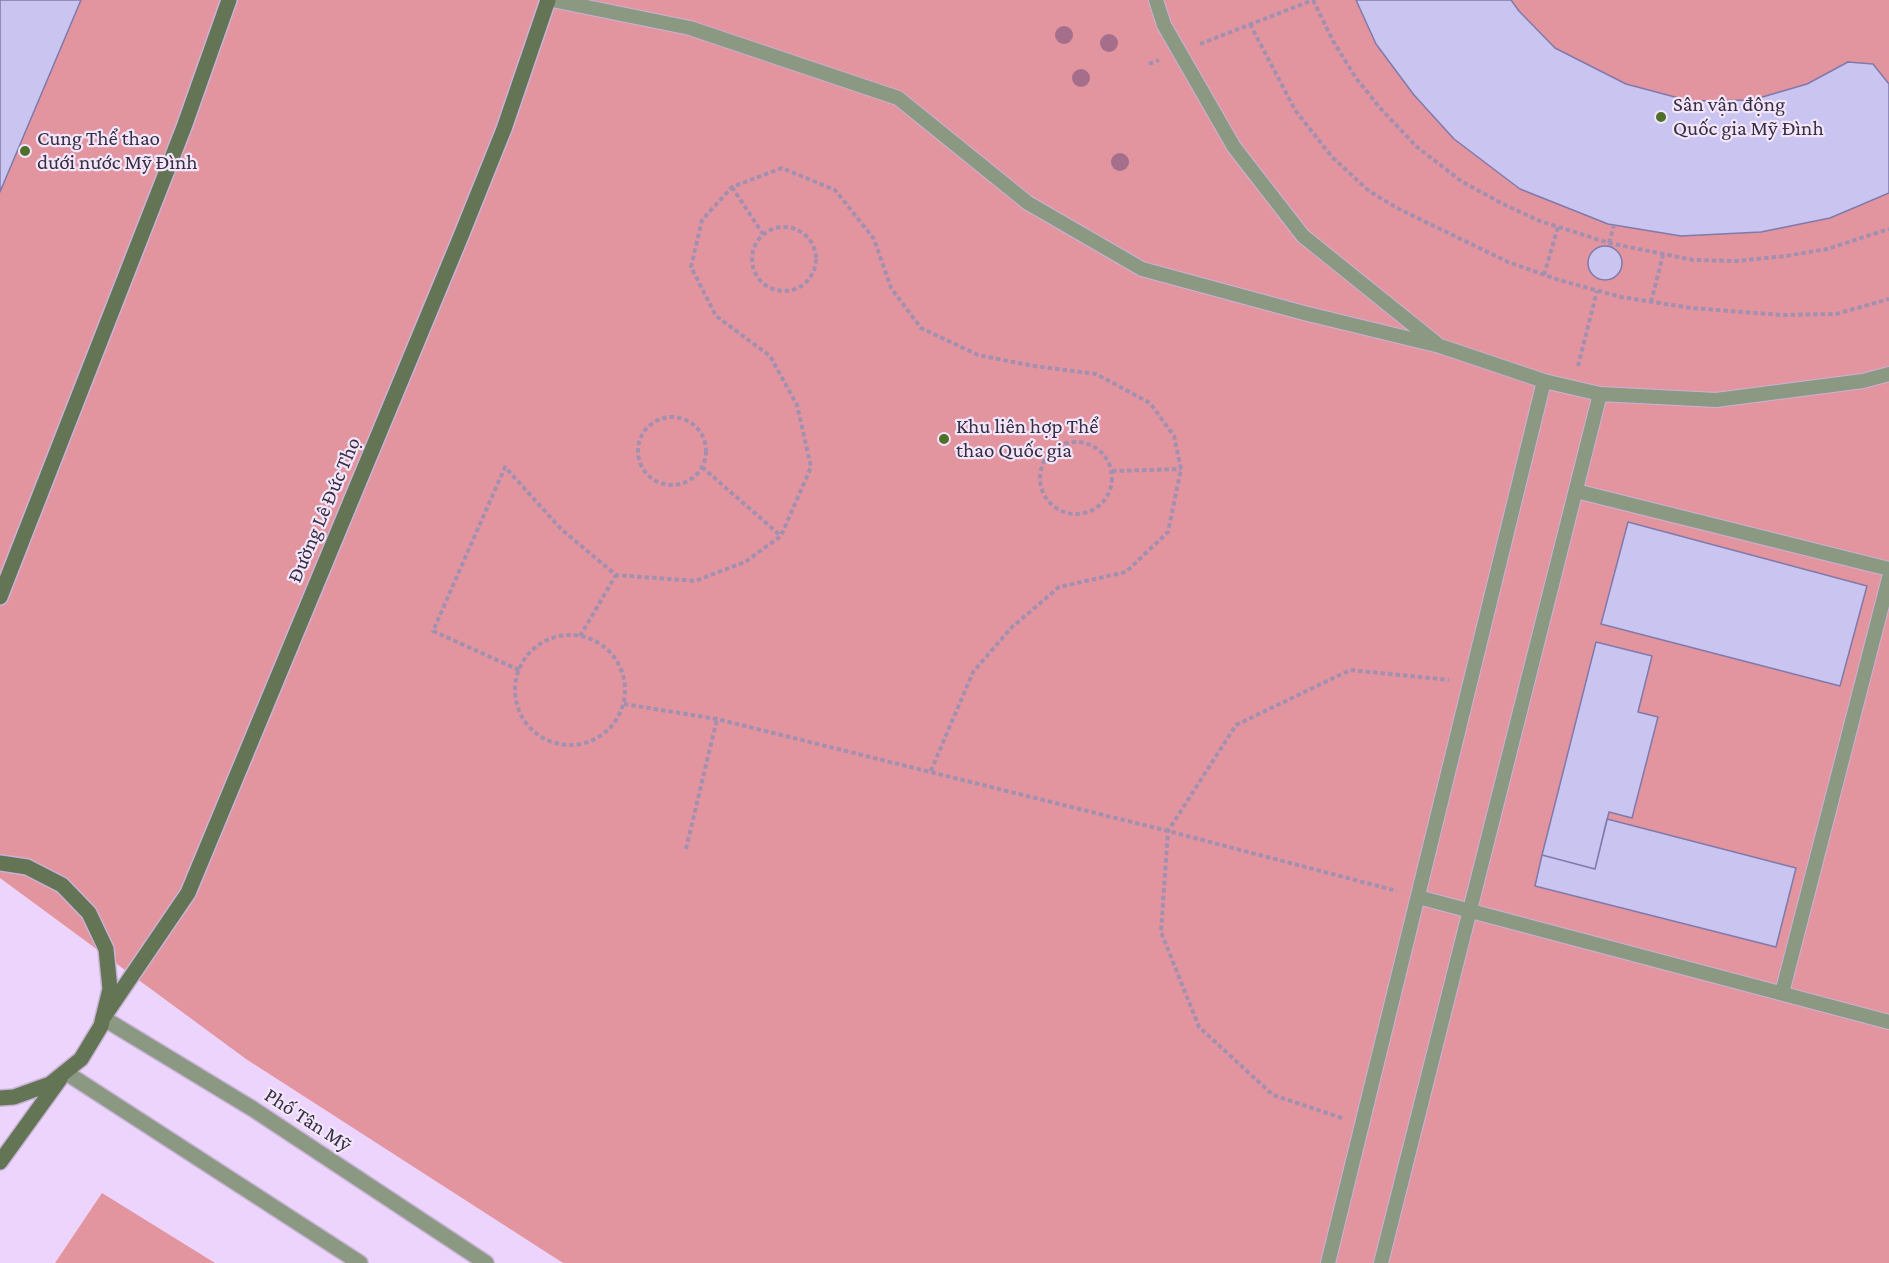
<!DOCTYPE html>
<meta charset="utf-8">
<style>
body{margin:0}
canvas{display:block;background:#ecd4fd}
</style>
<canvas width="1889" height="1263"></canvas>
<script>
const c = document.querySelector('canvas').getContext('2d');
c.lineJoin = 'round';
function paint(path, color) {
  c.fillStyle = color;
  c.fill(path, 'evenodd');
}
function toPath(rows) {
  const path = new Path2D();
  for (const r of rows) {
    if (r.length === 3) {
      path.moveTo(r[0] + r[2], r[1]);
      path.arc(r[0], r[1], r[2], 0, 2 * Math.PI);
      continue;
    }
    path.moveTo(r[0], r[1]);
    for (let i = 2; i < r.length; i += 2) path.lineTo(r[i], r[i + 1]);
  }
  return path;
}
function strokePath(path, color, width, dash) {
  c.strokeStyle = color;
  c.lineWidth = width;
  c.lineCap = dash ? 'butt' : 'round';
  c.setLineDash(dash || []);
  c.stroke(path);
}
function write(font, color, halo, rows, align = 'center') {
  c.font = font + ' "Crimson Pro",serif';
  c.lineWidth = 4.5;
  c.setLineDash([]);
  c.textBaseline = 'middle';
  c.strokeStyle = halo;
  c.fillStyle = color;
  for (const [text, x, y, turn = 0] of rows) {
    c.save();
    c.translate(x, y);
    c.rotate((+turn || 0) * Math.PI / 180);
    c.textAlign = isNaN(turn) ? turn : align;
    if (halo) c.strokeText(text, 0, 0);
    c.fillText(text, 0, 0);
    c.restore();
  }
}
paint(toPath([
 [0,0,1889,0,1889,1263,563,1263,246,1059,0,878],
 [102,1193,215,1263,55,1263]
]), '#e3959f');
const building = toPath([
 [0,0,81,0,0,192,0,0],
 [1356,0,1511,0,1519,11,1555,48,1626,84,1690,101,1752,100,1807,84,1848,62,1873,64,1889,84,1889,193,1830,218,1761,232,1681,236,1608,224,1520,189,1454,139,1414,95,1376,44,1356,0],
 [1605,263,17],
 [1628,522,1867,586,1840,686,1601,624,1628,522],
 [1596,642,1652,656,1638,712,1658,717,1632,818,1609,812,1595,869,1542,855,1596,642],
 [1607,819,1796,868,1776,947,1535,886,1542,855,1595,869,1607,819]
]);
paint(building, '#c9c4f0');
strokePath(building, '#8079ab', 1.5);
const service = toPath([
 [552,0,690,28,898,98,1028,203,1142,269,1304,313,1440,346,1544,381,1600,394,1716,400,1863,381,1889,374],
 [1156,0,1164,25,1234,147,1303,236,1436,343],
 [1576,491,1889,569],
 [1418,897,1889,1022],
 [1782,993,1889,578],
 [1328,1263,1544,381],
 [1381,1263,1600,394]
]);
const minor = toPath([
 [103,1018,253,1109,486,1263],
 [65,1072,360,1263]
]);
const secondary = toPath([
 [0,597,184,127,229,0],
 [0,863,27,867,62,885,89,913,106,949,110,989,101,1026,81,1059,50,1084,14,1097,0,1098],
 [103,1018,188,893,461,236,504,129,548,0],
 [0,1162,60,1079]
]);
strokePath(service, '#c8b3d7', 16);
strokePath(minor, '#c8b3d7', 18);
strokePath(secondary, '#c8b3d7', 18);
strokePath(toPath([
 [1313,0,1333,41,1356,78,1381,109,1417,147,1461,181,1503,204,1540,221,1609,243,1693,260,1736,261,1786,256,1827,249,1889,229],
 [1250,24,1295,110,1332,157,1369,191,1397,208,1508,262,1559,280,1621,297,1691,308,1782,315,1836,314,1889,299],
 [1200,44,1313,0],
 [1149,64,1159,60],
 [732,187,763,234],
 [784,259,32],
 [1609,243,1614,225],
 [1544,275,1558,227],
 [1651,302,1663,255],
 [1578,366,1597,291],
 [672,451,34],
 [1076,478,36],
 [702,467,781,536],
 [1112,471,1181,469],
 [570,690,55],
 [580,636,616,575],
 [519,670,433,631,505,467,561,529,616,575,695,581,745,562,781,536,811,467,797,405,770,356,716,316,691,267,702,220,732,187,782,168,835,190,874,239,891,288,921,328,978,355,1034,366,1096,374,1150,403,1174,436,1181,469,1168,532,1126,572,1059,587,1011,628,973,672,930,773],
 [624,704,717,719,1168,831,1397,891],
 [686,849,717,719],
 [1342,1118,1273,1095,1199,1027,1161,932,1168,831,1236,725,1350,670,1449,680]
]), '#a390b0', 4, [4.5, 3]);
strokePath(service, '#8b9882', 14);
strokePath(minor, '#8b9882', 15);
strokePath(secondary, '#647555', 15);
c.fillStyle = '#a56f8c';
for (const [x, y] of [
 [1064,35],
 [1109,43],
 [1081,78],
 [1120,162]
]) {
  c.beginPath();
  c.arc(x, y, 9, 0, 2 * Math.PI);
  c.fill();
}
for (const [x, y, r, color] of [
 [1661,117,6,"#4e7029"],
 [25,151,6,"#4e7029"],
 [944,439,6,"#4e7029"]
]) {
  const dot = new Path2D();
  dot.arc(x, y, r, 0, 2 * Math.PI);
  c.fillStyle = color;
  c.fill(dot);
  strokePath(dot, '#f2e6fb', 2);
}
write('21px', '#382d41', '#f2e6fb', [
 ["Sân vận động",1673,105],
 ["Quốc gia Mỹ Đình",1673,129],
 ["Cung Thể thao",37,139],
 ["dưới nước Mỹ Đình",37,163],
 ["Khu liên hợp Thể",956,427],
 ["thao Quốc gia",956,451]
], 'left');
write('21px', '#382d41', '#f2e6fb', [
 ["Đường Lê Đức Thọ",324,510,-67],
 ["Phố Tân Mỹ",308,1120,33]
]);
</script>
